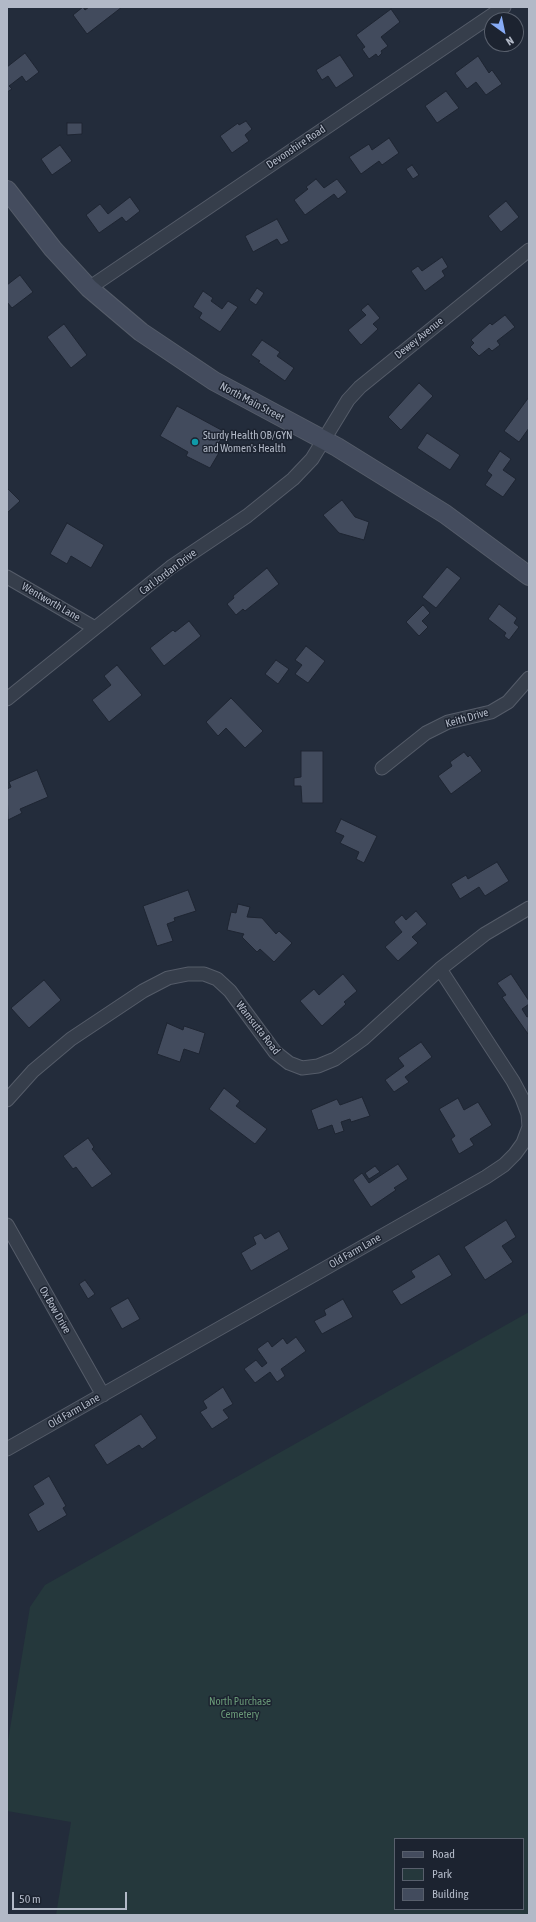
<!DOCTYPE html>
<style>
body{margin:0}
#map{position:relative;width:536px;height:1922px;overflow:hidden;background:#232c3b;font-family:"Asap Condensed",sans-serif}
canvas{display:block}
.frame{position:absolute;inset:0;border:8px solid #b2b9c7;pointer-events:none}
.legend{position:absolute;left:394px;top:1838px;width:130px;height:72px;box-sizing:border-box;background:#1c2330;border:1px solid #585f6c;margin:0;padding:5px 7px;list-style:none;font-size:12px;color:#b2b9c7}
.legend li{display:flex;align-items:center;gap:8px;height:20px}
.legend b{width:20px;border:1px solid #585f6c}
.north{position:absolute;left:484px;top:12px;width:40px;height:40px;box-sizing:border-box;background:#1c2330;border:1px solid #585f6c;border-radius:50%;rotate:147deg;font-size:11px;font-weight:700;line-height:16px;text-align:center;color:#b2b9c7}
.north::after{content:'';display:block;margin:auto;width:14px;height:18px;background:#87abf6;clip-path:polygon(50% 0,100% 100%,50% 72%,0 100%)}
.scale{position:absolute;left:12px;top:1892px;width:115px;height:18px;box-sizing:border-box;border:2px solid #b2b9c7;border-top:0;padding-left:5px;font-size:12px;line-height:14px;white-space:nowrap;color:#b2b9c7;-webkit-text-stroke:3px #1c2330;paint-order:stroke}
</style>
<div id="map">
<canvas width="536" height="1922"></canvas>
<div class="frame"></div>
<ul class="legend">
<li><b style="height:5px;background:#444c5e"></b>Road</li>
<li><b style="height:11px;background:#25383c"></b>Park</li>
<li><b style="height:11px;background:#424b5d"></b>Building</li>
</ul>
<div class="north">N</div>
<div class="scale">50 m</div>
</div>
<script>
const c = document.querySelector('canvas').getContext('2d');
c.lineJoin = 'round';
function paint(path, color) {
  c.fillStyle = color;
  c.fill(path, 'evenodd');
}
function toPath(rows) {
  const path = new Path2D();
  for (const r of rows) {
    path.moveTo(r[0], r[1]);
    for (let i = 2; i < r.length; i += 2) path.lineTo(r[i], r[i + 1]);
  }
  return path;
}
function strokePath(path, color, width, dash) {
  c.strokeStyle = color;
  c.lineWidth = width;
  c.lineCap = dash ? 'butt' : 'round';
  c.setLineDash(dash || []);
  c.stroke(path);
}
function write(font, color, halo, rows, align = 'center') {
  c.font = font + ' "Asap Condensed",sans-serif';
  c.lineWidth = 3;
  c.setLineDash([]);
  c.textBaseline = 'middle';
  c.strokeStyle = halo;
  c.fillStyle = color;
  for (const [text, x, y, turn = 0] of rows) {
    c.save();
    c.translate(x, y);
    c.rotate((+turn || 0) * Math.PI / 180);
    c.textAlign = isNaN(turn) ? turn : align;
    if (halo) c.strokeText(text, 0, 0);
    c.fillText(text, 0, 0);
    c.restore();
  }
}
paint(toPath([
 [529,1312,529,1915,56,1915,71,1822,7,1811,7,1747,30,1607,45,1585],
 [395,1839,523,1839,523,1909,395,1909]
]), '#25383c');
const building = toPath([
 [83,7,85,10,89,7,122,7,87,34,73,15,83,7],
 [391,9,400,22,381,37,388,46,381,51,382,53,378,57,376,54,369,59,362,49,365,47,356,35,391,9],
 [25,53,39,72,26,82,22,76,9,86,12,89,7,92,7,67,25,53],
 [340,55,354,76,336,88,328,76,322,80,316,70,340,55],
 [478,56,489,73,492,70,502,84,486,95,476,82,467,89,455,73,478,56],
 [446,91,459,108,437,123,425,106,446,91],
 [246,121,252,129,245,135,249,141,232,153,220,136,238,123,239,125,246,121],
 [67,123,82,123,82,134,67,135,67,123],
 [389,138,399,153,382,165,379,161,361,174,349,157,369,144,372,150,389,138],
 [60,145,72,161,52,175,41,159,60,145],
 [412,165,419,175,413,179,406,169,412,165],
 [316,179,324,188,337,179,347,192,338,199,334,194,305,215,294,200,308,189,306,187,316,179],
 [130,197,140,211,126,222,122,217,99,233,86,215,100,204,108,214,130,197],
 [506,201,519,217,501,232,488,216,506,201],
 [277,219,289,241,281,245,277,239,253,252,245,236,277,219],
 [442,257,448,267,442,271,445,276,425,291,411,271,418,266,422,271,442,257],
 [20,275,33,292,12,308,7,302,7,285,20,275],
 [257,288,264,293,256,305,249,300,257,288],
 [203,291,213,298,211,301,222,309,228,301,238,307,220,332,199,318,202,313,193,307,203,291],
 [368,304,380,318,373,324,378,329,361,345,348,330,366,315,361,310,368,304],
 [505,315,515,327,497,341,500,345,492,351,489,348,479,356,470,347,474,343,471,340,490,323,492,325,505,315],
 [64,324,87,355,71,368,47,337,64,324],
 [262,340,280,352,277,356,294,368,285,381,258,362,260,361,251,355,262,340],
 [419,383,433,396,401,430,388,417,419,383],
 [529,397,529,428,519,442,504,431,529,397],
 [177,406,225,432,216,448,220,451,210,468,186,456,188,452,160,436,177,406],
 [427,433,460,455,450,470,417,448,427,433],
 [500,451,511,459,503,470,516,479,503,497,485,485,492,475,487,471,500,451],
 [7,488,20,501,7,513,7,488],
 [342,500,355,517,369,522,364,540,339,533,323,515,342,500],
 [67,523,104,545,91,568,71,556,67,564,50,554,67,523],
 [447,567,461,578,436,608,422,597,447,567],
 [267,568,279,584,245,611,243,609,236,615,227,604,234,598,233,596,267,568],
 [499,604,517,618,514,623,519,627,509,640,504,636,506,633,488,619,499,604],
 [423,605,430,613,422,621,428,627,419,636,406,622,423,605],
 [189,621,201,636,164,666,150,648,173,630,175,632,189,621],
 [306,646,325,661,308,683,295,674,302,665,295,660,306,646],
 [276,660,289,669,278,684,265,674,276,660],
 [117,665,142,695,109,722,92,700,111,685,104,676,117,665],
 [231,698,263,731,245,748,226,728,218,736,206,722,231,698],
 [301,751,323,751,323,803,302,803,301,786,294,786,294,778,301,777,301,751],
 [464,752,468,757,470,755,482,771,451,794,438,776,452,766,450,762,464,752],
 [37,770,48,797,20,809,22,813,8,820,7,789,11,787,9,782,37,770],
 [341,819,377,836,364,863,356,859,359,852,340,843,344,836,335,832,341,819],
 [497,862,509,881,485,896,479,887,460,899,451,884,466,875,468,879,497,862],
 [188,890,196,911,174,918,175,921,167,924,173,941,157,946,143,906,188,890],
 [238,904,250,907,247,917,262,918,276,934,279,931,292,943,274,962,260,949,257,952,242,937,244,934,227,930,231,912,236,913,238,904],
 [416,911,427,924,412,937,418,943,398,961,385,947,402,932,394,922,402,915,406,920,416,911],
 [343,974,357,991,344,1002,346,1004,322,1026,300,1001,314,989,319,995,343,974],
 [511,974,529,1001,529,1004,522,1009,527,1017,529,1016,528,1034,502,997,506,995,497,983,511,974],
 [44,980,61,1000,29,1028,11,1008,44,980],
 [167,1023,183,1030,184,1026,205,1033,199,1054,184,1049,180,1062,157,1054,167,1023],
 [421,1042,432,1057,405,1077,409,1082,394,1092,385,1080,404,1066,398,1058,421,1042],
 [224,1088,240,1101,236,1106,267,1129,255,1144,209,1109,224,1088],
 [362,1097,370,1116,351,1122,350,1119,341,1122,344,1131,335,1134,332,1125,318,1130,311,1110,337,1099,340,1105,362,1097],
 [458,1098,464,1110,478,1102,492,1125,470,1139,474,1145,459,1154,451,1139,455,1136,439,1109,458,1098],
 [88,1138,94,1147,92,1149,112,1174,92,1188,76,1167,73,1169,63,1156,88,1138],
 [398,1164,408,1179,394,1188,396,1190,371,1207,353,1180,362,1173,369,1183,398,1164],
 [375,1166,380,1172,369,1179,365,1173,375,1166],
 [506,1220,516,1237,502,1246,513,1262,485,1280,464,1247,506,1220],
 [279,1231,289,1249,251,1271,241,1253,256,1244,253,1237,261,1233,265,1239,279,1231],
 [439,1254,452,1275,401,1305,392,1291,415,1277,411,1271,439,1254],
 [85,1280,95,1294,88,1299,79,1284,85,1280],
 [128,1298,140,1319,122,1329,110,1308,128,1298],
 [343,1299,353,1317,322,1334,314,1321,326,1315,324,1310,343,1299],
 [296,1337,306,1351,281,1369,285,1376,277,1382,270,1372,255,1383,244,1369,256,1360,262,1367,267,1363,257,1349,268,1341,272,1347,283,1338,287,1344,296,1337],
 [223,1387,233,1404,223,1410,229,1418,212,1429,200,1412,207,1408,203,1401,223,1387],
 [141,1414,157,1438,142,1449,139,1445,107,1465,94,1445,141,1414],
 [49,1476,66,1506,63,1508,67,1515,38,1532,28,1514,44,1504,33,1486,49,1476]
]);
paint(building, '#424b5d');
strokePath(building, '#1e2532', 1);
const street = toPath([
 [89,288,504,7],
 [7,577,95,628],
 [7,699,171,567,247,516,293,479,312,459,348,400,360,387,529,250],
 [382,768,426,733,448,722,491,712,508,702,529,678],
 [7,1100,33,1071,71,1039,143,991,168,978,188,974,204,974,217,979,230,991,275,1052,289,1063,302,1068,318,1066,335,1059,363,1039,440,969,485,934,529,908],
 [7,1225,103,1395],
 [7,1449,486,1177,504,1165,515,1154,523,1143,529,1127,528,1114,522,1098,513,1081,440,969]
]);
const secondary = toPath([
 [7,190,53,249,89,288,141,332,214,381,337,447,445,514,529,576]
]);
strokePath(street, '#555c69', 15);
strokePath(secondary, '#555c69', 20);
strokePath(street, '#363e4b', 13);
strokePath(secondary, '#444c5e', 18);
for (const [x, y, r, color] of [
 [195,442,4,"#0f9aa8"]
]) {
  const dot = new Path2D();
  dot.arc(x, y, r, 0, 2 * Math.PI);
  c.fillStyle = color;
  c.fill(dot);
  strokePath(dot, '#1c2330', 1.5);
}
write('11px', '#b2b9c7', '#1c2330', [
 ["Devonshire Road",296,147,-34],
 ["Dewey Avenue",419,338,-39],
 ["North Main Street",252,402,28],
 ["Carl Jordan Drive",168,572,-37],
 ["Wentworth Lane",51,602,30],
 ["Keith Drive",467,718,-16],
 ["Wamsutta Road",258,1028,52],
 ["Old Farm Lane",355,1251,-30],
 ["Ox Bow Drive",55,1310,60],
 ["Old Farm Lane",74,1411,-30]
]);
write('11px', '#b2b9c7', '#1c2330', [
 ["Sturdy Health OB/GYN",203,436],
 ["and Women's Health",203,449]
], 'left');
write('11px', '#699877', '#1c2330', [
 ["North Purchase",240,1702],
 ["Cemetery",240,1715]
]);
</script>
